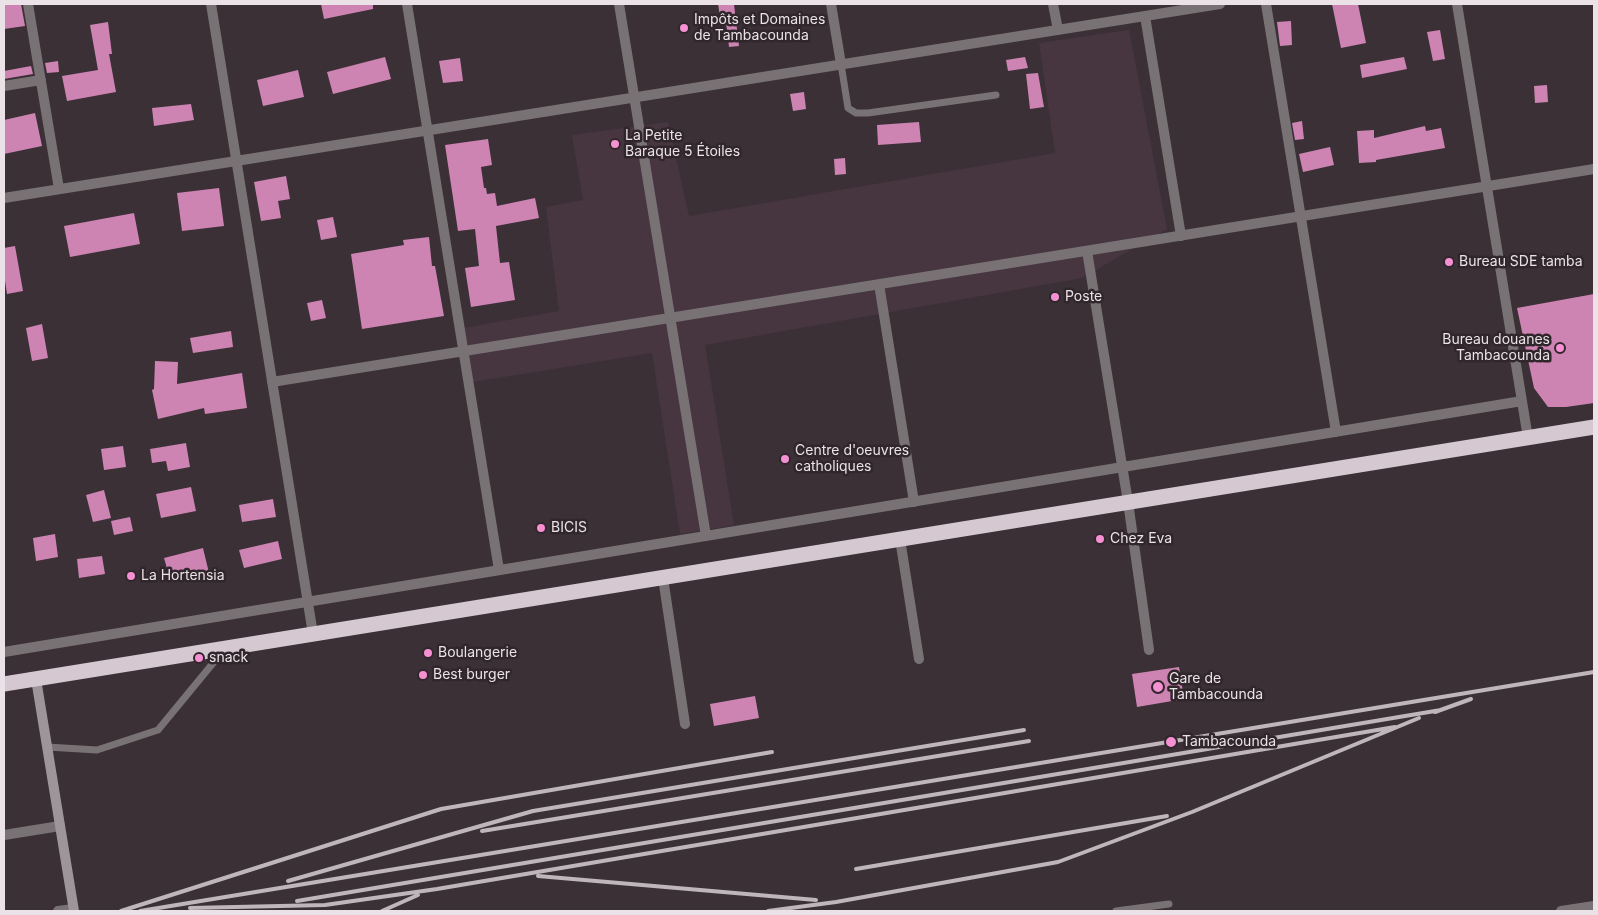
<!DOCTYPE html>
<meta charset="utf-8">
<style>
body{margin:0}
#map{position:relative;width:1598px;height:915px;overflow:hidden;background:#3b3036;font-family:Inter,sans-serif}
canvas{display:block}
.frame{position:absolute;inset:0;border:5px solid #eae2e7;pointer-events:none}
</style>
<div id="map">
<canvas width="1598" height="915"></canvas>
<div class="frame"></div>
</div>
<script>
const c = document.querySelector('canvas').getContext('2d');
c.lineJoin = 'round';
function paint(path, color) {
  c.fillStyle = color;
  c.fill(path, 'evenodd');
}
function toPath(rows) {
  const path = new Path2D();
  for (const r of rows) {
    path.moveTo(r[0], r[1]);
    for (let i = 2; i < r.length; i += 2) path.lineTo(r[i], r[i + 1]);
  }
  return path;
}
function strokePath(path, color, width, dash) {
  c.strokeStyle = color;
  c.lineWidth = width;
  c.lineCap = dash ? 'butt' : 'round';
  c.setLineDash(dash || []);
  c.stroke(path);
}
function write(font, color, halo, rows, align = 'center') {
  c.font = font + ' Inter,sans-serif';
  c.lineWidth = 5;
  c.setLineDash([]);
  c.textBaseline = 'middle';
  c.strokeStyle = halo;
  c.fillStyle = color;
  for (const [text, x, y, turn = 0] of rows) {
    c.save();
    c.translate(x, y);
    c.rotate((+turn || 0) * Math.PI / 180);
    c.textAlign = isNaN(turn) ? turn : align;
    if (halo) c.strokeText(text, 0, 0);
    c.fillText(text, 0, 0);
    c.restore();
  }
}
paint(toPath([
 [1129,30,1167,229,1082,278,705,345,734,525,680,534,652,353,473,382,463,328,559,311,546,207,583,200,572,135,668,122,689,216,1055,153,1039,43]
]), '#473640');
paint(toPath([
 [4,4,21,4,25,26,4,29],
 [321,4,373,4,373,9,324,19],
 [718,4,734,4,739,46,729,47,726,22,721,23],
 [1332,4,1358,4,1366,43,1341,48],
 [1291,21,1292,45,1280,46,1277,22],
 [108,22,112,54,109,54,116,92,67,101,62,76,98,70,90,25],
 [1440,30,1445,59,1433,61,1427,32],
 [385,57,391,79,333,94,327,72],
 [1025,57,1028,68,1008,71,1006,60],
 [1404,57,1407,69,1362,78,1360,65],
 [460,58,463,81,443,83,439,61],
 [58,61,59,72,47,73,45,63],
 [31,66,33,74,4,79,4,71],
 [298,70,304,97,263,106,257,80],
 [1038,73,1044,107,1030,109,1026,74],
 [1547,85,1548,102,1535,103,1534,86],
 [804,92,806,109,793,111,790,94],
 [191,104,194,120,154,126,152,108],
 [35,113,42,146,4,154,4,120],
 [1302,121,1304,139,1295,140,1292,123],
 [919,122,921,142,878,145,877,125],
 [1425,126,1426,131,1441,128,1445,148,1376,160,1376,162,1359,163,1357,131,1374,130,1374,138],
 [488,139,492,165,481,167,484,188,486,188,487,194,495,193,497,206,535,198,539,218,496,226,500,263,509,262,515,300,471,307,465,268,479,266,475,229,458,231,445,145],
 [1330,147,1334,165,1303,172,1299,154],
 [845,158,846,174,835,175,834,159],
 [286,176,290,199,278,201,281,218,261,221,254,182],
 [219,188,224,226,182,231,177,193],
 [134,213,140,244,70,257,64,226],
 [333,217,337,237,321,240,317,220],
 [429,237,432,266,435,266,444,316,362,329,351,254,404,245,403,240],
 [15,246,23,291,7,294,4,274,4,248],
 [1594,294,1594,403,1566,407,1548,407,1534,388,1517,308],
 [322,300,326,318,311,321,307,303],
 [42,324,48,358,32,361,26,328],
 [231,331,233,347,193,353,190,338],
 [155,361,178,362,177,384,242,373,247,408,205,414,204,408,158,419,152,390,154,389],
 [186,443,190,467,168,471,166,461,152,463,150,449],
 [123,446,126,467,104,470,101,449],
 [191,487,196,511,161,518,156,494],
 [104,490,111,518,93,522,86,495],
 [273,499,276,517,242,522,239,505],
 [130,517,133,531,114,535,111,521],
 [55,534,58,557,36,561,33,538],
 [278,541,282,559,244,568,239,550],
 [203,548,209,573,171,582,164,558],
 [102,556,105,574,79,578,77,559],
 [1179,667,1184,699,1137,707,1132,674],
 [755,696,759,718,714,726,710,704]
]), '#cd84b3');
strokePath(toPath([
 [841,64,848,108,856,113,868,113,996,95],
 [47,747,97,750,158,730,223,651],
 [1116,911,1169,904]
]), '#787275', 7);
strokePath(toPath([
 [28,4,59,189],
 [211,4,313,634],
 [407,4,499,570],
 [619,4,706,536],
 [831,4,841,64],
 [1053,4,1058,30],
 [1266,4,1336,432],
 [1457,4,1528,438],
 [1145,16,1181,236],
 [4,86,41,80],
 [4,198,1220,4],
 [1087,251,1128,502,1149,650],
 [879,284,914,502],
 [272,382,1594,169],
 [900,539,919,659],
 [663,578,685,724],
 [4,652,1522,401],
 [4,835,60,826],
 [58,911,73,909],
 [1561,911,1594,906]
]), '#787275', 10);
strokePath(toPath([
 [36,679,74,911]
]), '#9e959a', 10);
strokePath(toPath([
 [4,684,1594,427]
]), '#d6c8d0', 15);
strokePath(toPath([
 [1435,712,1471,699],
 [482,831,1029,741],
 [856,869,1167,816],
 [538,876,816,900],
 [288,881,533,811,1024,730],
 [297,901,1441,710],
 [190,908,325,905,437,889,1395,727],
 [121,911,441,809,772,752],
 [140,911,1594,672],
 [382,911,418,895],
 [768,911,836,902,1058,862,1192,812,1419,718]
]), '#bfb6bb', 4);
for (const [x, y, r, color] of [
 [684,28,5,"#f591d2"],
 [615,144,5,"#f591d2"],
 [1449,262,5,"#f591d2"],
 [1055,297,5,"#f591d2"],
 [1560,348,5,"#f591d2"],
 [785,459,5,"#f591d2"],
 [541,528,5,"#f591d2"],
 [1100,539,5,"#f591d2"],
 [131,576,5,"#f591d2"],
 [428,653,5,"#f591d2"],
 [199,658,5,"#f591d2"],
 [423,675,5,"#f591d2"],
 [1158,687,6,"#f591d2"],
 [1171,742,6,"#f591d2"]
]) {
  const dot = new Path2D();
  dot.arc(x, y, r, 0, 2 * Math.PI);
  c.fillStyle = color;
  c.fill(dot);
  strokePath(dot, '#30262c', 2);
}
write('14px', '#eae2e7', '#30262c', [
 ["Impôts et Domaines",694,20],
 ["de Tambacounda",694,36],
 ["La Petite",625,136],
 ["Baraque 5 Étoiles",625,152],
 ["Bureau SDE tamba",1459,262],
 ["Poste",1065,297],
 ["Bureau douanes",1550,340,"right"],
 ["Tambacounda",1550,356,"right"],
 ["Centre d'oeuvres",795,451],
 ["catholiques",795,467],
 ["BICIS",551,528],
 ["Chez Eva",1110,539],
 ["La Hortensia",141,576],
 ["Boulangerie",438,653],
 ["snack",209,658],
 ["Best burger",433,675],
 ["Gare de",1169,679],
 ["Tambacounda",1169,695],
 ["Tambacounda",1182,742]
], 'left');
</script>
